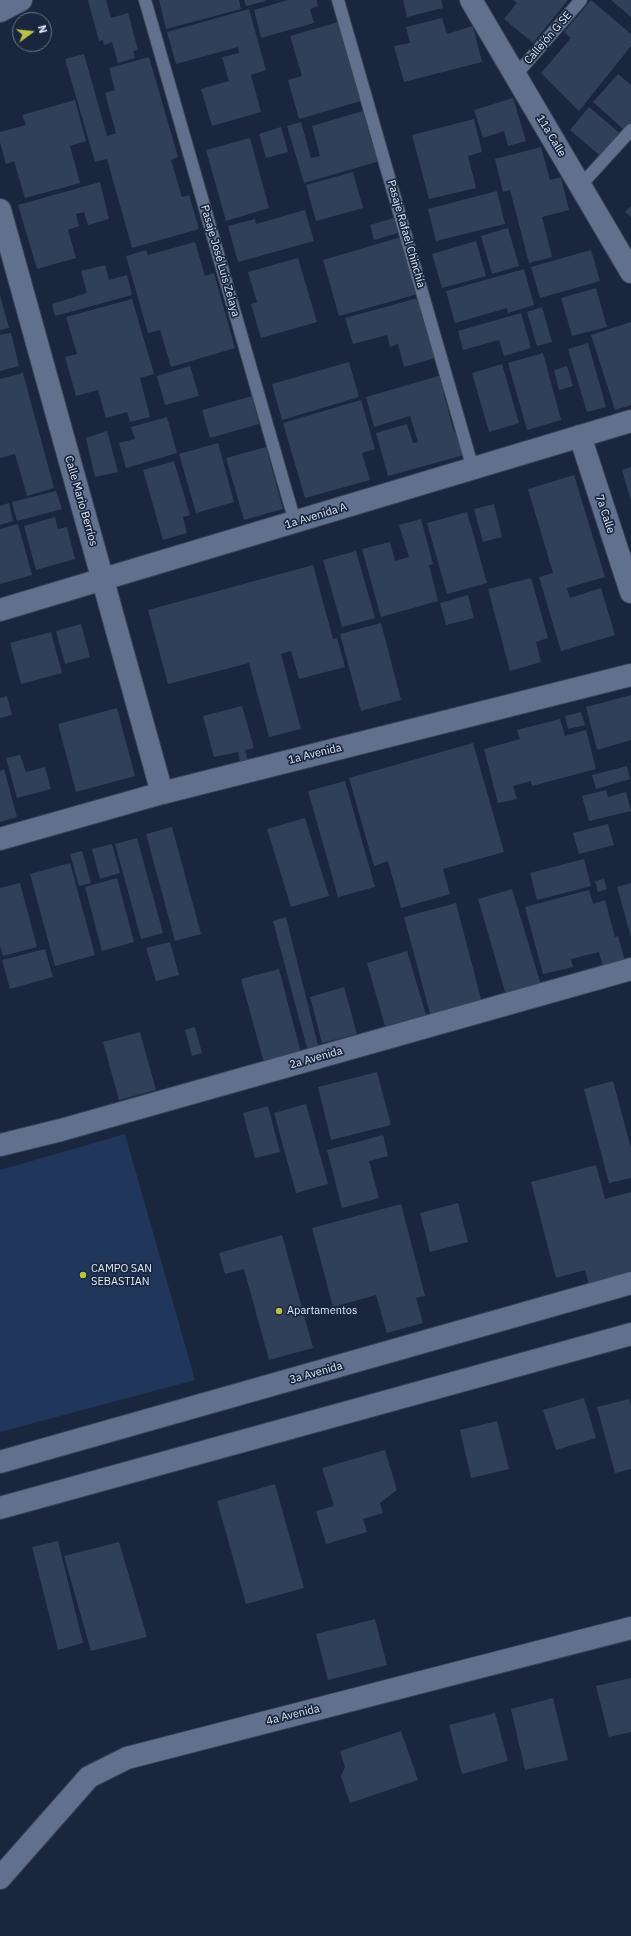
<!DOCTYPE html>
<meta charset="utf-8">
<style>
body{margin:0}
#map{position:relative;width:631px;height:1936px;overflow:hidden;background:#19263d;font-family:"IBM Plex Sans",sans-serif}
canvas{display:block}
.north{position:absolute;left:12px;top:12px;width:40px;height:40px;box-sizing:border-box;background:#19263d;border:1px solid #697488;border-radius:50%;rotate:75deg;font-size:11px;font-weight:700;line-height:16px;text-align:center;color:#e0e9f9}
.north::after{content:'';display:block;margin:auto;width:14px;height:18px;background:#bcc044;clip-path:polygon(50% 0,100% 100%,50% 72%,0 100%)}
</style>
<div id="map">
<canvas width="631" height="1936"></canvas>
<div class="north">N</div>
</div>
<script>
const c = document.querySelector('canvas').getContext('2d');
c.lineJoin = 'round';
function paint(path, color) {
  c.fillStyle = color;
  c.fill(path, 'evenodd');
}
function toPath(rows) {
  const path = new Path2D();
  for (const r of rows) {
    path.moveTo(r[0], r[1]);
    for (let i = 2; i < r.length; i += 2) path.lineTo(r[i], r[i + 1]);
  }
  return path;
}
function strokePath(path, color, width, dash) {
  c.strokeStyle = color;
  c.lineWidth = width;
  c.lineCap = dash ? 'butt' : 'round';
  c.setLineDash(dash || []);
  c.stroke(path);
}
function write(font, color, halo, rows, align = 'center') {
  c.font = font + ' "IBM Plex Sans",sans-serif';
  c.lineWidth = 3.5;
  c.setLineDash([]);
  c.textBaseline = 'middle';
  c.strokeStyle = halo;
  c.fillStyle = color;
  for (const [text, x, y, turn = 0] of rows) {
    c.save();
    c.translate(x, y);
    c.rotate((+turn || 0) * Math.PI / 180);
    c.textAlign = isNaN(turn) ? turn : align;
    if (halo) c.strokeText(text, 0, 0);
    c.fillText(text, 0, 0);
    c.restore();
  }
}
paint(toPath([
 [125,1134,195,1380,0,1432,0,1170]
]), '#21365b');
paint(toPath([
 [88,0,106,0,111,18,128,13,138,50,133,51,135,58,118,63,112,42,104,45,103,40,99,41],
 [159,0,239,0,241,9,166,29],
 [244,0,266,0,266,1,246,6],
 [288,0,317,0,318,6,310,9,314,23,261,38,254,10],
 [403,0,441,0,443,8,407,17],
 [513,0,568,0,533,43,504,19,517,3],
 [591,0,631,34,631,46,579,111,541,73,571,38,564,32],
 [611,0,631,0,631,17],
 [249,9,266,70,251,75,261,112,212,126,201,89,229,81,222,57,239,53,238,47,176,64,167,32],
 [442,18,447,34,473,26,482,62,404,82,394,46,410,43,406,27],
 [338,22,361,101,299,119,288,80,302,76,290,36],
 [84,54,107,136,116,133,105,93,115,90,109,68,149,57,178,157,171,160,182,197,189,195,199,229,132,248,107,159,95,162,65,59],
 [618,74,631,85,631,136,593,102],
 [513,98,526,141,508,146,504,131,483,138,474,110],
 [75,100,86,141,70,146,80,183,25,198,14,161,6,164,0,142,0,132,26,125,22,115],
 [589,107,623,136,604,159,570,130],
 [363,111,371,141,374,140,380,161,304,183,287,126,301,122,311,158,320,156,312,126],
 [474,119,482,152,468,156,476,188,429,199,412,135],
 [281,127,288,152,266,158,259,134],
 [250,138,269,208,226,221,206,150],
 [541,147,550,180,561,177,569,210,542,217,552,257,529,263,510,190,503,192,495,159],
 [353,172,363,208,316,221,306,185],
 [100,182,109,219,88,225,84,212,76,214,79,226,68,230,76,258,37,269,18,205],
 [497,191,505,224,436,241,428,209],
 [631,206,631,217,625,212],
 [305,210,314,241,238,262,228,226,255,219,256,224],
 [394,218,398,233,374,240,370,225],
 [508,228,519,266,492,274,481,236],
 [401,237,418,294,339,316,323,260],
 [476,241,486,276,442,288,432,254],
 [195,242,205,276,214,273,235,348,171,367,160,330,148,333,126,256,146,250,148,255],
 [591,250,600,281,540,298,531,267],
 [298,258,317,322,261,338,251,304,257,302,248,272],
 [105,265,109,280,127,275,132,295,55,316,52,304,87,293,81,271],
 [524,269,534,305,508,313,507,308,455,323,446,291],
 [596,288,607,327,572,336,561,298],
 [0,295,9,328,0,330],
 [418,298,435,358,404,367,398,344,390,347,387,335,353,344,345,318],
 [132,299,154,374,140,378,150,417,130,422,127,412,106,418,98,390,76,396,65,357,77,354,66,317],
 [542,307,552,342,537,346,527,312],
 [521,313,531,348,504,356,499,340,463,350,458,331],
 [631,322,631,405,615,410,591,335],
 [11,333,19,366,0,371,0,335],
 [588,343,606,407,587,412,568,349],
 [543,353,561,420,527,430,508,363],
 [349,362,359,397,282,420,272,384],
 [502,364,519,423,489,432,472,373],
 [190,366,199,396,165,405,157,376],
 [567,366,573,386,559,390,554,370],
 [23,373,54,488,27,496,15,454,0,458,0,379],
 [442,375,446,392,443,393,447,406,454,432,457,431,464,455,388,476,376,433,407,424,413,443,418,442,410,416,374,427,366,397],
 [252,396,259,424,210,438,202,410],
 [361,400,375,449,362,453,370,480,305,498,283,423],
 [167,417,177,453,126,468,119,443,135,439,131,427],
 [107,431,118,472,95,477,86,438],
 [218,443,234,502,196,513,179,454],
 [266,447,283,509,244,520,226,458],
 [174,461,190,515,183,517,187,533,163,540,143,470],
 [631,467,631,501,622,470],
 [574,475,605,577,567,588,570,598,601,588,615,635,561,651,539,577,553,573,528,489],
 [56,491,62,509,17,521,12,502],
 [9,503,13,521,0,525,0,506],
 [494,504,502,537,483,542,474,509],
 [467,512,487,583,447,594,427,523],
 [55,517,58,529,67,527,75,559,36,570,24,526],
 [421,519,433,564,429,565,438,601,381,617,362,549,390,542,395,561,409,557,399,525],
 [18,524,32,575,0,584,0,529],
 [356,551,375,618,342,627,323,560],
 [313,565,333,639,337,638,345,667,299,679,291,651,281,654,301,729,269,737,249,663,168,684,148,610],
 [531,578,548,638,536,642,541,662,510,671,488,589],
 [468,595,474,618,446,625,440,603],
 [381,623,401,700,361,711,340,634],
 [81,624,90,657,65,664,56,631],
 [51,632,62,673,21,684,10,643],
 [631,695,631,740,597,750,586,707],
 [7,696,12,715,0,718,0,698],
 [242,706,254,748,245,750,248,760,240,762,238,752,214,757,203,716],
 [117,708,135,776,76,792,58,724],
 [581,712,585,725,568,729,565,716],
 [560,719,565,736,586,730,596,769,532,786,531,781,513,786,517,799,498,803,484,749,520,739,517,730],
 [473,743,504,852,443,869,450,894,401,908,388,861,374,866,349,778],
 [20,755,26,772,45,767,51,789,17,798,6,758],
 [627,766,630,779,596,789,592,775],
 [4,769,17,817,0,822,0,771],
 [345,781,375,887,338,897,308,791],
 [606,790,608,797,626,792,631,811,589,821,582,796],
 [305,818,329,896,291,907,267,829],
 [608,824,614,845,579,854,573,833],
 [172,827,201,934,175,941,146,834],
 [137,838,163,933,141,939,115,844],
 [112,844,120,873,100,879,92,849],
 [82,851,91,883,79,886,70,854],
 [584,859,591,886,537,900,530,873],
 [70,863,95,955,55,966,30,874],
 [117,878,134,942,102,951,85,887],
 [604,879,607,889,598,892,595,881],
 [20,883,37,947,3,956,0,946,0,888],
 [631,883,631,937,617,887],
 [512,889,541,985,506,995,478,899],
 [589,890,593,904,605,900,615,937,618,936,625,961,603,967,599,952,571,959,573,967,543,974,525,907],
 [456,903,482,1003,431,1017,404,917],
 [286,917,318,1045,307,1048,273,921],
 [170,942,179,975,156,981,146,948],
 [45,949,53,977,10,989,2,960],
 [407,951,426,1015,385,1026,367,963],
 [279,969,301,1053,264,1063,241,979],
 [344,987,357,1034,322,1043,310,997],
 [195,1027,202,1053,192,1056,185,1030],
 [140,1032,156,1090,119,1100,103,1042],
 [377,1072,391,1125,331,1140,318,1087],
 [613,1081,631,1148,631,1178,609,1183,584,1089],
 [306,1104,328,1184,296,1193,274,1113],
 [268,1106,280,1152,255,1158,243,1113],
 [383,1135,388,1156,369,1161,379,1198,342,1208,327,1150],
 [596,1165,605,1199,631,1192,631,1281,591,1292,585,1270,556,1278,531,1182],
 [458,1203,468,1242,430,1252,420,1213],
 [401,1204,425,1296,416,1298,423,1323,387,1333,376,1295,333,1307,312,1228],
 [282,1235,313,1348,269,1360,244,1269,225,1274,219,1253],
 [584,1398,596,1438,556,1450,543,1410],
 [629,1399,631,1406,631,1469,615,1473,597,1407],
 [497,1421,509,1469,471,1478,460,1430],
 [385,1450,397,1490,380,1503,383,1513,363,1519,367,1532,326,1544,316,1511,334,1506,322,1468],
 [275,1484,304,1588,246,1604,217,1501],
 [58,1541,83,1643,58,1650,32,1547],
 [119,1542,147,1637,91,1651,64,1556],
 [375,1619,387,1665,328,1680,316,1634],
 [631,1678,631,1732,609,1737,596,1686],
 [553,1698,568,1760,525,1770,511,1709],
 [495,1713,508,1761,462,1774,449,1725],
 [401,1731,418,1780,350,1803,341,1776,345,1767,340,1751]
]), '#314059');
const service = toPath([
 [145,0,295,522],
 [338,0,473,469],
 [515,76,581,0],
 [581,185,631,130]
]);
const minor = toPath([
 [471,0,631,272],
 [0,11,21,0],
 [0,210,162,793],
 [580,436,631,592],
 [0,610,631,421],
 [0,839,162,793,631,675],
 [0,1145,61,1130,631,969],
 [0,1462,631,1283],
 [0,1508,631,1334],
 [0,1878,89,1777,127,1758,631,1628]
]);
strokePath(service, '#394356', 14);
strokePath(minor, '#394356', 24);
strokePath(service, '#61718d', 12);
strokePath(minor, '#61718d', 22);
for (const [x, y, r, color] of [
 [83,1275,4,"#bcc044"],
 [279,1311,4,"#bcc044"]
]) {
  const dot = new Path2D();
  dot.arc(x, y, r, 0, 2 * Math.PI);
  c.fillStyle = color;
  c.fill(dot);
  strokePath(dot, '#19263d', 1.5);
}
write('11px', '#e0e9f9', '#19263d', [
 ["Callejón G SE",548,38,-49],
 ["11a Calle",551,136,59],
 ["Pasaje Rafael Chinchía",406,234,74],
 ["Pasaje José Luis Zelaya",220,261,74],
 ["Calle Mario Berríos",81,501,74],
 ["7a Calle",605,514,72],
 ["1a Avenida A",316,516,-17],
 ["1a Avenida",315,754,-14],
 ["2a Avenida",316,1058,-16],
 ["3a Avenida",316,1373,-16],
 ["4a Avenida",293,1715,-14]
]);
write('11px', '#e0e9f9', '#19263d', [
 ["CAMPO SAN",91,1269],
 ["SEBASTIAN",91,1282],
 ["Apartamentos",287,1311]
], 'left');
</script>
